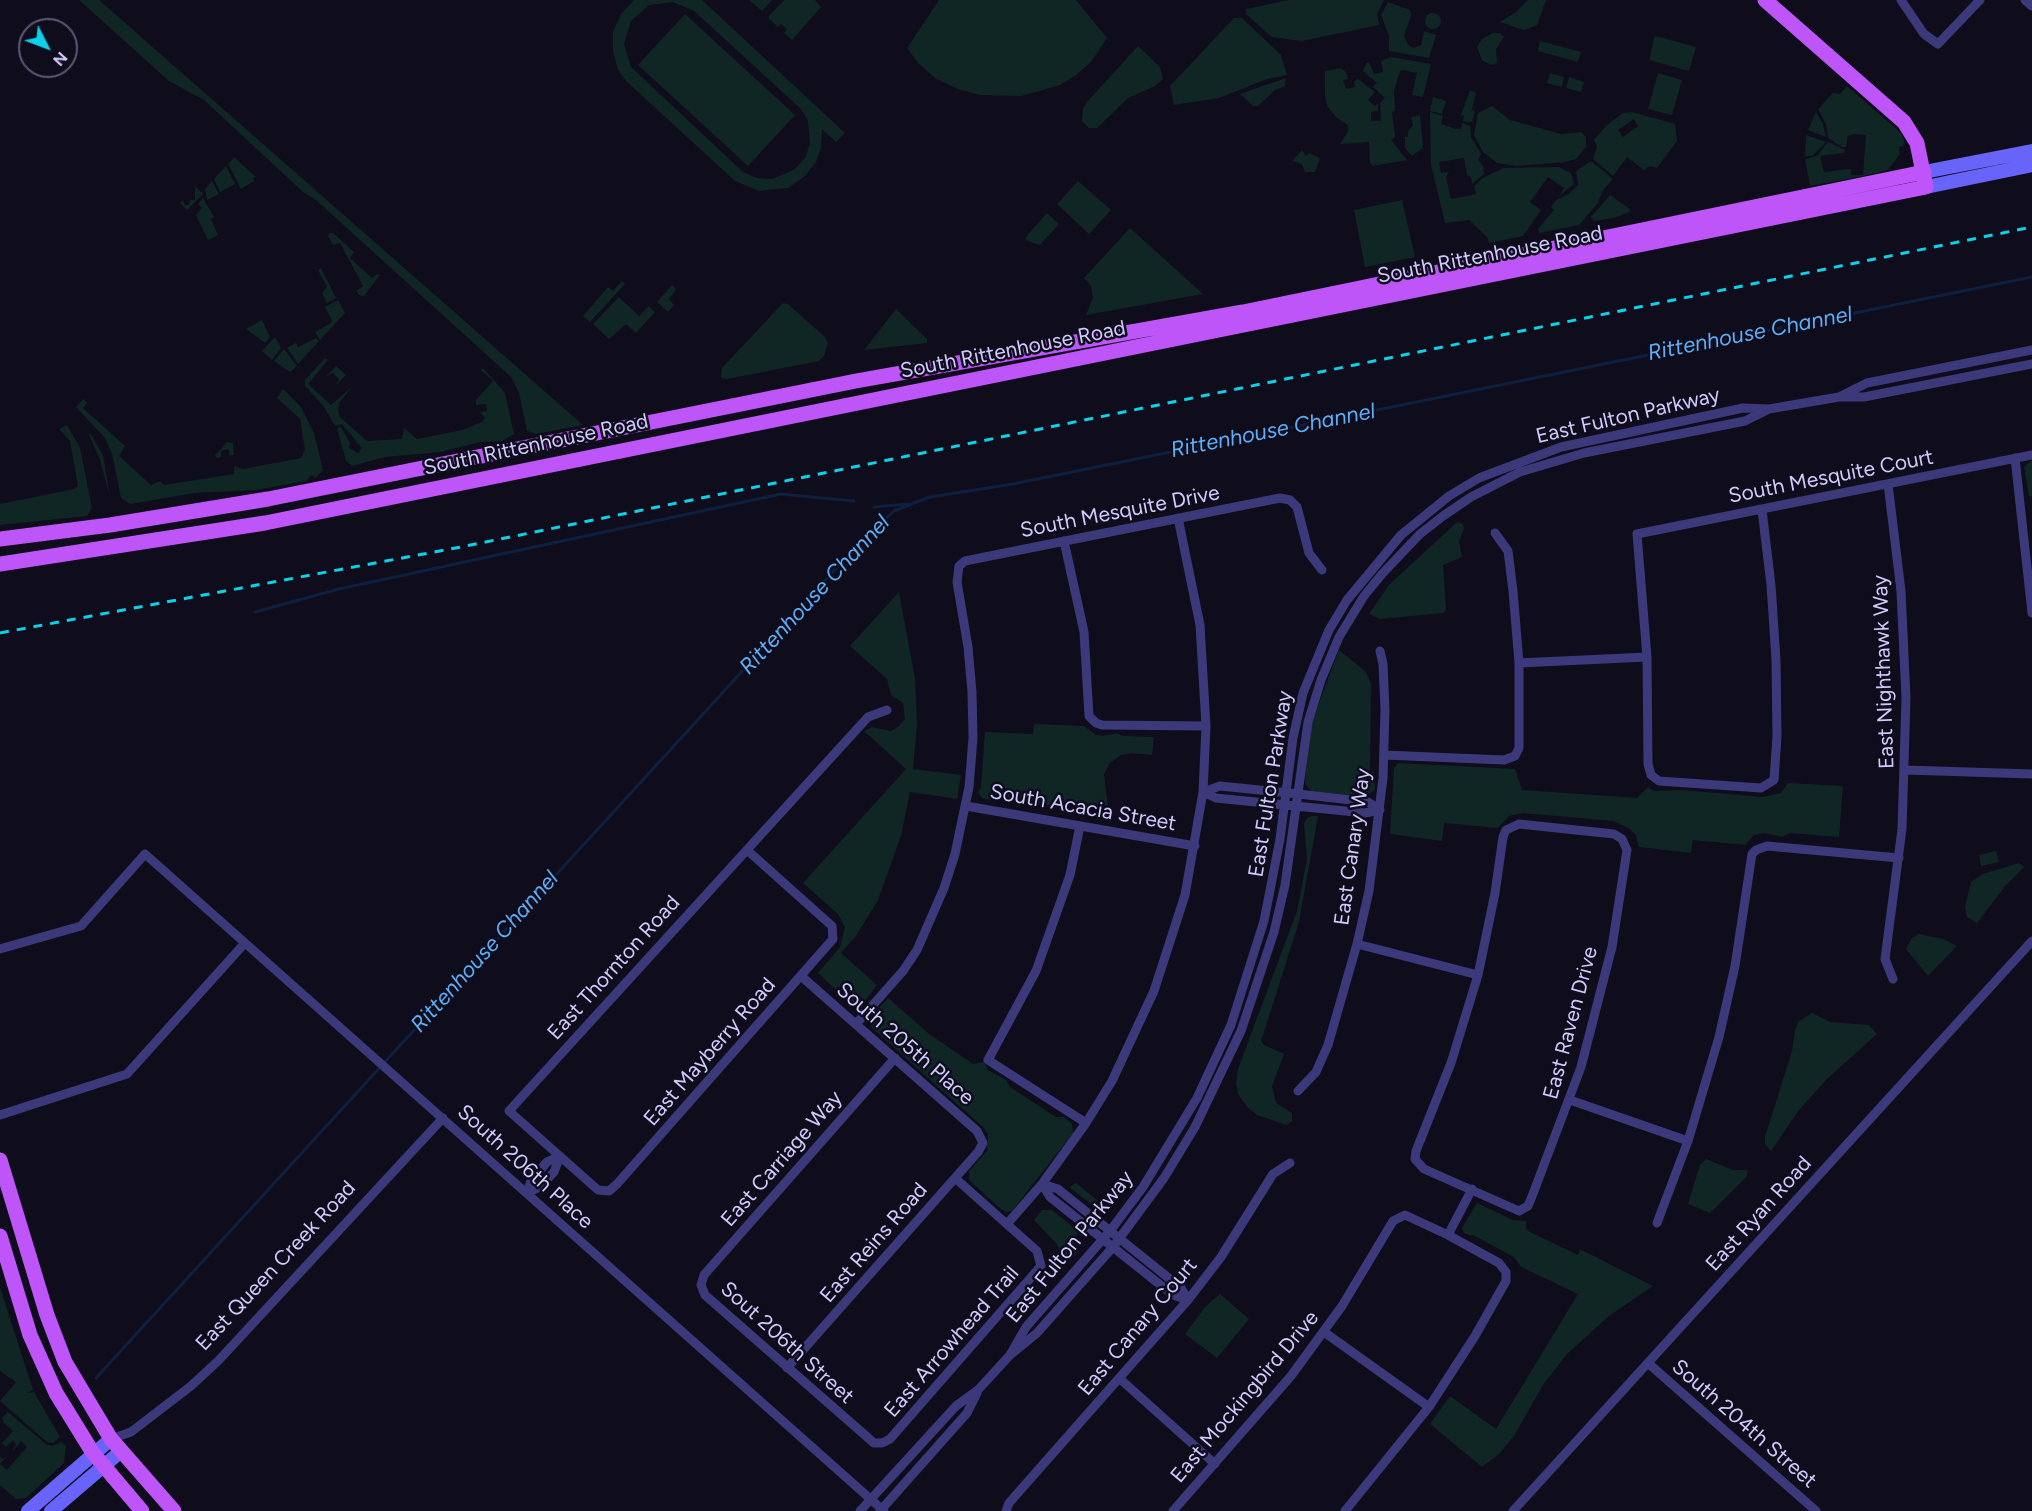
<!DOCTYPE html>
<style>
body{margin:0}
#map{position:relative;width:2032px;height:1511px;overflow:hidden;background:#0f0c1c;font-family:Figtree,sans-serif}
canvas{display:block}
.north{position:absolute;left:18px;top:18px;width:60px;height:60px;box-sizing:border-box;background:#0f0c1c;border:2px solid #5c5876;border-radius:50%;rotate:132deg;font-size:16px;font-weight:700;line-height:24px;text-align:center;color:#d0cafd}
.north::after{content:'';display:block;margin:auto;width:21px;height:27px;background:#09d2ea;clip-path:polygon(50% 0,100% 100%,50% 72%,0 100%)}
</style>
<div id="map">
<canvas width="2032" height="1511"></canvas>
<div class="north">N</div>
</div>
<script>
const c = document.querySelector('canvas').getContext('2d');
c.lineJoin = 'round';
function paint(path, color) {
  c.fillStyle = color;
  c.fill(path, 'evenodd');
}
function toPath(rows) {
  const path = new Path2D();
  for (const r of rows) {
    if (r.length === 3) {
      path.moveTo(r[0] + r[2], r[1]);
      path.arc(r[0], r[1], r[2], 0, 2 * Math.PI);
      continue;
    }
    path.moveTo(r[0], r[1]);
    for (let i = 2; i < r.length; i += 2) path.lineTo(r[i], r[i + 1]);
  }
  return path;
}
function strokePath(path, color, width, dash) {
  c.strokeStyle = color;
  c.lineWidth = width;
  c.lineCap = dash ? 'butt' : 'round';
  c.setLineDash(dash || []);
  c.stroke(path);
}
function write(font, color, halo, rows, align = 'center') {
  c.font = font + ' Figtree,sans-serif';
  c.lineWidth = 5;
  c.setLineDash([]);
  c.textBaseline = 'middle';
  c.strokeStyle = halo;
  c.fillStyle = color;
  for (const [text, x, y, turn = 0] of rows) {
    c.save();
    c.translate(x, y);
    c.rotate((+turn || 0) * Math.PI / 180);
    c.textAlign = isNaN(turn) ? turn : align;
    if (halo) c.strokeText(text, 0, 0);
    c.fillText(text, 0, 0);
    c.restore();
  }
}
paint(toPath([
 [79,0,99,0,583,425,536,434,527,431,519,393,511,377,316,200,303,192,204,100,169,81],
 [634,0,702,0,845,133,836,142,822,129,821,148,816,162,805,176,788,188,759,191,735,181,626,81,618,70,613,51,613,32,621,14],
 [673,2,694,11,801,109,808,121,810,144,805,158,794,170,772,179,757,178,743,172,631,67,624,44,631,21,649,5],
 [749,0,772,0,762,11],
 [784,0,815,0,821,7,792,40,784,33,787,29,781,24,778,27,769,19,769,16],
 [939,0,1076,0,1107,38,1091,62,1075,76,1060,85,1021,96,980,95,958,89,935,78,918,63,907,48],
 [1289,0,1384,0,1377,14,1379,25,1302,41,1272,37,1246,14,1246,9],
 [1528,0,1546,0,1537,25,1524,30,1500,22,1516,12],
 [1388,2,1410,10,1411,15,1404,36,1408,45,1414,48,1421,45,1424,31,1436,35,1429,58,1389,51,1389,36,1381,15],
 [1433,21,8],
 [685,14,795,115,748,166,638,65],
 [1234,18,1242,18,1281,55,1287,75,1267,79,1219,98,1174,105,1170,86],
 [1493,33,1500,33,1504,37,1496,49,1497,63,1491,65,1482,60,1477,47,1482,39],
 [1655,36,1696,47,1689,71,1649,60],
 [1540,41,1581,52,1578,62,1538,51],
 [1138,46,1160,67,1163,79,1155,86,1128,98,1097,128,1089,128,1082,121,1083,109,1087,102],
 [1391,57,1431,64,1423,97,1412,95,1417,73,1403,70,1400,71,1394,91,1395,111,1392,112,1395,137,1391,140,1407,160,1373,166,1370,163,1369,142,1340,144,1348,131,1348,125,1336,117,1327,106,1325,95,1325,71,1341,68,1346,72,1348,79,1343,80,1346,89,1355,87,1354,81,1358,79,1375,92,1368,100,1375,106,1378,103,1378,111,1371,112,1371,121,1381,121,1380,103,1385,98,1373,87,1377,83,1363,71,1366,63,1369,62,1374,74,1383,72,1381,61],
 [1550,73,1564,77,1562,87,1547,83],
 [1658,73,1682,80,1672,115,1648,109],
 [1569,77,1584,82,1581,92,1566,88],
 [1286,78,1285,86,1275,90,1258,106,1253,106,1240,94],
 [1847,86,1901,133,1904,140,1903,146,1899,147,1900,154,1888,170,1863,176,1810,186,1805,159,1817,156,1828,142,1845,150,1844,153,1820,156,1824,172,1851,169,1851,175,1863,175,1866,135,1854,134,1848,136,1846,147,1842,147,1828,138,1826,124,1818,109,1833,93,1840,94],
 [1470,90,1476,93,1472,109,1475,112,1472,122,1469,122,1463,121,1464,116,1461,115],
 [1433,97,1446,101,1442,114,1430,111],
 [1492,106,1510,120,1561,134,1581,132,1586,137,1586,147,1576,159,1565,162,1516,166,1497,163,1483,152,1474,135,1478,113],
 [1430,112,1443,116,1441,124,1456,129,1461,129,1462,123,1470,126,1471,137,1481,154,1478,160,1483,166,1484,174,1472,184,1471,177,1467,175,1464,158,1439,162,1441,173,1449,172,1446,177,1451,199,1476,194,1474,186,1483,178,1503,168,1559,167,1571,173,1574,184,1559,196,1564,188,1548,177,1530,202,1541,210,1523,236,1489,243,1488,238,1469,220,1445,223,1431,165],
 [1632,112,1675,124,1677,141,1657,168,1650,166,1644,170,1627,157,1613,176,1593,159,1597,146,1594,140,1606,126,1623,113],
 [1634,119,1638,126,1623,137,1618,130],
 [1816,112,1823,124,1826,137,1808,130],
 [1420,115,1423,148,1412,156,1405,148,1405,137,1408,137,1408,131,1413,125,1411,117],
 [1806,135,1826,142,1812,156,1805,156],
 [1302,150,1306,156,1309,153,1320,158,1315,172,1305,172,1302,164,1292,161],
 [234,157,256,177,253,178,254,181,241,189,228,164],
 [1591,161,1613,179,1603,190,1598,203,1579,225,1539,233,1538,229,1554,210,1551,207,1556,200,1569,194,1578,185,1576,171],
 [226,166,235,184,220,192,214,179],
 [212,181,219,194,207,200,205,189],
 [1078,181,1111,210,1089,234,1057,204],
 [195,186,203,194,187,210,180,203,183,200,185,205,189,205,190,200,195,200],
 [1610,195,1630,209,1629,212,1614,218,1594,221,1591,217],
 [203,198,214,217,211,219,218,235,208,240,196,215,202,208,198,204],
 [1402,200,1415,257,1365,267,1354,210],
 [1047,213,1059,224,1040,245,1028,241,1025,238],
 [1130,228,1203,294,1086,315,1093,298,1091,286,1084,278],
 [329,233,333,233,354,252,350,258,372,278,377,274,380,275,364,296,359,295,356,291,363,286,340,243,333,245,328,236],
 [321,268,336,298,327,303,322,293,327,287,318,270],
 [622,281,625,284,590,322,583,316,608,287,613,291],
 [672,285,676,289,669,299,674,305,668,312,657,302],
 [619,297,639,316,649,306,655,312,636,333,626,324,609,339,593,324],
 [338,300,345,313,320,340,315,332,331,323,332,320,325,307],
 [783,303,788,304,825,337,828,343,824,356,819,361,727,379,721,378,722,368],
 [896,309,927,339,927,343,864,350],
 [262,320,270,337,265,343,246,329],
 [275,337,281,348,272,360,262,351],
 [316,338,319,341,298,364,287,348,296,343,298,347],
 [284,349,297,366,290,372,274,361],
 [325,358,328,360,308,384,331,405,353,386,339,403,338,412,341,418,367,441,402,439,404,428,417,439,462,430,482,422,485,418,480,412,487,411,486,404,476,405,476,400,493,381,481,370,483,368,505,393,514,434,502,441,480,442,441,452,385,457,352,466,346,461,337,428,341,427,350,443,349,448,358,453,362,448,342,424,335,426,324,407,305,386,305,380],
 [336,366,346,375,335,386,339,379,333,373,326,377],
 [283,389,301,407,314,433,323,470,316,478,311,475,306,481,255,490,194,493,130,504,121,498,112,454,105,438,76,407,83,399,87,403,83,408,125,446,119,456,151,485,160,481,164,485,234,474,234,466,243,469,301,458,305,450,300,419,277,398],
 [67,425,80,448,92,508,87,516,0,525,0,504,74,489,78,486,70,441,59,429],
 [90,433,103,455,110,497,100,460,89,435],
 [227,442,233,443,234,455,230,456,228,449,221,451,221,457,217,458,215,455],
 [2032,460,2032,496,2029,496,2024,467],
 [1457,522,1463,524,1464,529,1459,541,1462,557,1443,565,1446,609,1444,613,1380,619,1369,614,1389,585],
 [899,592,915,679,917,724,913,769,961,775,957,799,910,792,901,836,878,900,856,936,841,953,877,985,862,1005,854,1007,818,973,840,947,845,927,838,914,803,883,906,769,864,731,872,727,891,731,899,726,905,719,903,703,891,695,887,679,850,646],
 [1339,650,1366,672,1371,684,1370,771,1374,772,1375,790,1364,797,1312,791,1305,784,1307,749,1313,719],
 [1034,724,1084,726,1096,735,1103,736,1117,733,1123,736,1154,737,1152,755,1131,753,1121,755,1110,763,1104,774,1108,807,1105,811,1055,803,1052,806,1001,798,992,800,982,798,978,792,981,788,985,732,1033,734],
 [1398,763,1515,769,1522,790,1637,798,1648,787,1654,791,1682,790,1763,797,1781,793,1788,783,1843,786,1839,837,1790,833,1782,837,1764,833,1754,835,1745,845,1693,840,1691,853,1639,847,1636,835,1630,829,1614,821,1522,813,1509,816,1498,828,1444,823,1442,841,1390,834,1394,768],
 [1312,816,1318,816,1299,922,1261,1041,1264,1045,1284,1054,1272,1086,1276,1103,1292,1113,1292,1121,1287,1125,1257,1115,1248,1108,1238,1094,1236,1083,1238,1069,1297,911,1307,859,1304,824,1307,818],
 [1996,851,1999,862,1981,866,1979,855],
 [2019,863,2024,867,2006,885,1977,923,1967,917,1965,907,1971,882,1983,874],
 [1919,934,1943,939,1957,946,1928,976,1906,949,1912,938],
 [888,998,928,1033,973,1064,984,1062,988,1070,1006,1080,1010,1087,1056,1117,1064,1117,1072,1124,1073,1133,1012,1211,1006,1212,1001,1209,969,1180,969,1171,987,1151,988,1134,983,1127,872,1028,869,1024,871,1016],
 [1812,1013,1830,1022,1869,1025,1877,1034,1827,1079,1799,1110,1771,1151,1765,1144,1765,1137,1792,1051,1795,1030,1798,1022],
 [1706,1159,1733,1170,1748,1170,1747,1176,1710,1213,1688,1204,1700,1165],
 [1076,1183,1097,1200,1095,1207,1069,1187],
 [1477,1203,1513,1220,1526,1221,1526,1229,1530,1232,1578,1255,1580,1249,1653,1286,1609,1316,1567,1354,1543,1385,1514,1436,1498,1455,1482,1467,1430,1424,1450,1396,1496,1429,1578,1294,1521,1267,1514,1257,1475,1236,1465,1234,1462,1228],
 [1042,1210,1052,1210,1078,1231,1075,1244,1079,1251,1065,1266,1057,1244,1034,1220],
 [0,1287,33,1390,26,1393,34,1392,60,1437,53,1443,47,1442,0,1401,16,1382,0,1371],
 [1220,1294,1249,1319,1217,1358,1185,1334,1205,1307],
 [8,1412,46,1444,52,1446,61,1442,66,1446,64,1463,26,1498,16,1499,0,1485,0,1457,3,1459,10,1453,0,1464,7,1470,27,1447,21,1441,12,1452,16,1444,13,1440,6,1447,2,1443,13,1431,3,1422,2,1418]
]), '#0f2625');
strokePath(toPath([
 [874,507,908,504],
 [255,612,339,589,781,494,854,501],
 [96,1378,864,538,894,511,930,497,1013,484,2032,277]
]), '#0d203f', 3);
strokePath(toPath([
 [1901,0,1924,34,1938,44,1980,0],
 [2025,0,2032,6],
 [1841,396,1867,383,2032,350],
 [2015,458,2032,613],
 [1888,484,1901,591,1906,698,1902,829,1885,959,1893,979],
 [1762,510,1771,585,1776,660,1777,736,1774,780,1761,788,1659,781,1651,775,1648,764,1647,657,1637,534,2032,455],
 [1064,541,1084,632,1089,716,1096,723,1102,725,1206,726],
 [1519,663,1647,657],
 [1384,755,1504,760,1515,756,1519,748,1519,663,1513,591,1508,551,1495,533],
 [1905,770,2032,774],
 [1203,792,1220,786,1299,794,1368,802,1380,810],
 [1203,792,1216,798,1365,813,1380,810],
 [966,806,1195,846],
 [1519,824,1614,834,1622,839,1627,850,1612,947,1581,1067,1531,1199,1528,1206,1519,1211,1424,1169,1415,1159,1416,1151,1451,1063,1478,975,1495,893,1503,837,1506,830,1519,824],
 [1080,826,1070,875,1036,971,988,1060,1086,1123],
 [747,850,832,926,833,939,617,1184,609,1191,598,1190,509,1111,868,717,887,710],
 [1357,944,1478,975],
 [0,949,81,926,145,854,884,1511],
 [856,1024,903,971,917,950,944,888,955,854,969,787,973,738,972,692,968,647,957,582,959,566,965,561,1280,498,1290,500,1297,507,1309,553,1322,570],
 [895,1058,704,1275,701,1285,705,1295,874,1443,882,1443,890,1439,1041,1266,1037,1251,955,1178],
 [1298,1091,1316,1072,1328,1045,1357,944,1369,891,1383,778,1385,710,1383,664,1380,651],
 [1570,1100,1688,1141],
 [0,1115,127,1074,244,944],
 [1042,1184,1058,1189,1181,1288,1188,1300],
 [1042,1184,1050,1197,1173,1295,1188,1300],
 [527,1193,540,1187,554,1172,560,1156],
 [527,1193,531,1181,547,1162,560,1156],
 [1657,1223,1688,1141,1719,1037,1735,966,1752,854,1756,850,1767,846,1899,858],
 [1007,1224,1042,1184,1086,1123,1112,1081,1154,991,1185,895,1203,792,1206,726,1200,625,1178,518],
 [1448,1235,1472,1189],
 [1324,1332,1429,1407],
 [1010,1355,1026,1327,1110,1231,1143,1187,1197,1098,1231,1025,1264,921,1280,839,1293,738,1303,693,1329,630,1347,600,1401,535,1449,496,1479,478,1561,447,1743,408,1769,409,1839,397,1864,397,2032,364],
 [1648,1363,1816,1511],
 [787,1368,978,1152,983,1143,977,1131,801,976],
 [1119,1378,1215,1464],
 [111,1439,131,1432,191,1386,219,1360,443,1118],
 [860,1511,956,1406,978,1390,1010,1355,1037,1333,1113,1247,1164,1178,1195,1127,1241,1031,1274,932,1285,885,1308,722,1321,680,1339,637,1364,596,1382,574,1420,534,1443,516,1471,497,1520,472,1584,453,1745,421,1767,410],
 [880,1511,967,1413,977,1393],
 [1006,1511,1009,1503,1188,1300,1221,1257,1273,1174,1290,1163],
 [1173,1511,1291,1376,1342,1306,1393,1221,1405,1215,1448,1235,1499,1263,1506,1272,1506,1281,1475,1336,1429,1407,1345,1511],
 [1513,1511,2032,941]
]), '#3c397a', 9);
strokePath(toPath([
 [1924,172,2032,151],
 [1926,187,2032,165],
 [28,1511,111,1439],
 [51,1511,120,1452]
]), '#6964f9', 14);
strokePath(toPath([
 [0,539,110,525,268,499,856,381,1243,312,1924,172],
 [0,564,265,523,1926,187,1917,143,1904,122,1765,0],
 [0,1160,47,1315,65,1362,111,1439,174,1511],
 [0,1236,30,1335,56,1393,93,1453,142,1511]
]), '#bd55f9', 15);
strokePath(toPath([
 [0,633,461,547,2032,227]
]), '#09d2ea', 3, [9, 8]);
write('21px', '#d0cafd', '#0f0c1c', [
 ["South Rittenhouse Road",1490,255,-11],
 ["South Rittenhouse Road",1013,350,-11],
 ["East Fulton Parkway",1628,416,-13],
 ["South Rittenhouse Road",536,445,-12],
 ["South Mesquite Court",1831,477,-11],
 ["South Mesquite Drive",1120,512,-11],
 ["East Nighthawk Way",1884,672,-92],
 ["East Fulton Parkway",1271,784,-81],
 ["South Acacia Street",1083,808,10],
 ["East Canary Way",1353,847,-82],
 ["East Thornton Road",614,968,-48],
 ["East Raven Drive",1571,1023,-75],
 ["South 205th Place",905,1044,41],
 ["East Mayberry Road",710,1052,-49],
 ["East Carriage Way",782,1159,-49],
 ["South 206th Place",525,1167,42],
 ["East Ryan Road",1759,1214,-48],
 ["East Reins Road",874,1243,-49],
 ["East Fulton Parkway",1070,1247,-51],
 ["East Queen Creek Road",276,1266,-47],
 ["East Canary Court",1138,1327,-50],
 ["East Arrowhead Trail",952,1342,-49],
 ["Sout 206th Street",787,1343,42],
 ["East Mockingbird Drive",1245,1397,-50],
 ["South 204th Street",1744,1424,41]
]);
write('italic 22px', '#5caff9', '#0f0c1c', [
 ["Rittenhouse Channel",1750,334,-11],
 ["Rittenhouse Channel",1273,431,-11],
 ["Rittenhouse Channel",815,595,-47],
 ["Rittenhouse Channel",485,952,-48]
]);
</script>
